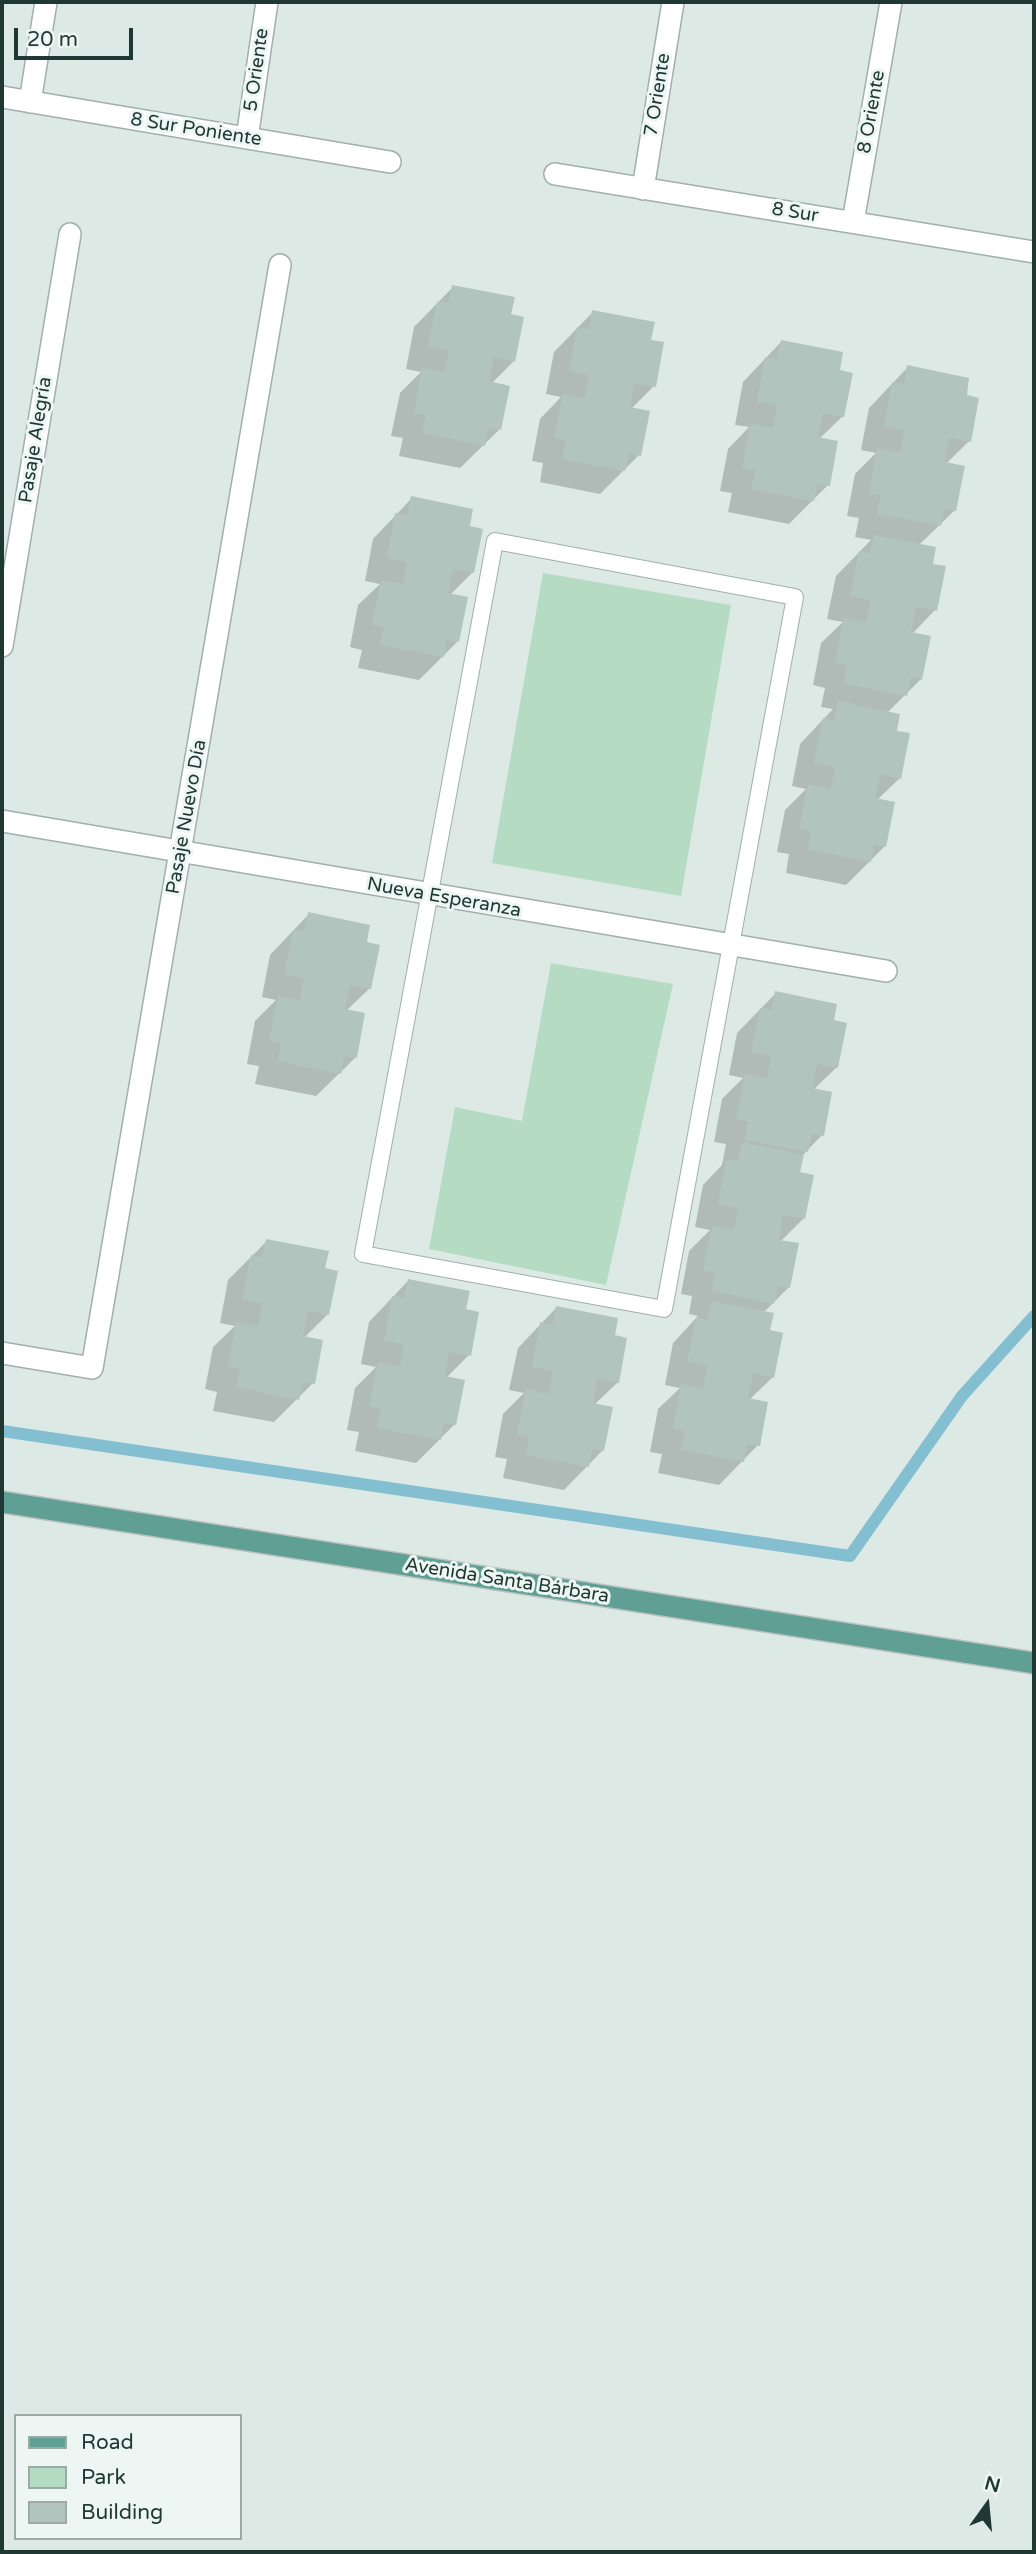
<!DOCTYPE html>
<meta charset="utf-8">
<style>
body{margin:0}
#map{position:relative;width:1036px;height:2554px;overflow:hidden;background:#dde9e5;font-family:"Varela Round",sans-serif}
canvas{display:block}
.frame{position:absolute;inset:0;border:4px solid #1f3833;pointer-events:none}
.legend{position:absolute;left:14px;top:2414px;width:228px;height:126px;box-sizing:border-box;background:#edf6f2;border:2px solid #9baaa6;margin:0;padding:9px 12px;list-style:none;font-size:21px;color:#1f3833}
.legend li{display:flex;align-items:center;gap:14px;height:35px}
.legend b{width:35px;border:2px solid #9baaa6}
.north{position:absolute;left:952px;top:2470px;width:70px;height:70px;-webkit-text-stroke:5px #edf6f2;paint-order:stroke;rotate:15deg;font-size:19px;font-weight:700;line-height:28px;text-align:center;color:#1f3833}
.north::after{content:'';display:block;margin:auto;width:24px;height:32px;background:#1f3833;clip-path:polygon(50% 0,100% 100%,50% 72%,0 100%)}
.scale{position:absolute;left:14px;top:28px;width:119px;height:32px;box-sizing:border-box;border:4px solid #1f3833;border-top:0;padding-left:9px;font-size:21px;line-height:24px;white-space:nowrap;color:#1f3833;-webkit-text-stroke:5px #edf6f2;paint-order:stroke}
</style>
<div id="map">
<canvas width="1036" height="2554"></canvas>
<div class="frame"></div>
<ul class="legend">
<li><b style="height:9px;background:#60a094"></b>Road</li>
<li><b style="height:19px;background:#b5dbc2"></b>Park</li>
<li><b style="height:19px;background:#b2c4be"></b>Building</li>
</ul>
<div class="north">N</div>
<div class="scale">20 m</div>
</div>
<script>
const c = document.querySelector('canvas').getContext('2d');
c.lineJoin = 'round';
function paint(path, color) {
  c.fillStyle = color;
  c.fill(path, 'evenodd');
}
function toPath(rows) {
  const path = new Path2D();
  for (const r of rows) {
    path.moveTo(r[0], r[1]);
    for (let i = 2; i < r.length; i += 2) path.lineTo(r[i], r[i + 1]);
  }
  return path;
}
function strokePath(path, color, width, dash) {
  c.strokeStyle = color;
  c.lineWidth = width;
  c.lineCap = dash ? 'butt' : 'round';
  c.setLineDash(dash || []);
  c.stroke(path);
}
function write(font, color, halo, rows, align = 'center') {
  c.font = font + ' "Varela Round",sans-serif';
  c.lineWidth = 6;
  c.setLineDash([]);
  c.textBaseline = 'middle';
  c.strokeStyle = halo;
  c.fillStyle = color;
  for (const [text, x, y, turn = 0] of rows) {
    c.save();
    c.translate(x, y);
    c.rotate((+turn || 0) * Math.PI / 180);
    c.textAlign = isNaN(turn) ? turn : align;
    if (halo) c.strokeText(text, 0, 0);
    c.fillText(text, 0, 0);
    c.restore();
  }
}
paint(toPath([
 [543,573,731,605,681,896,492,863],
 [551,963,673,984,606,1285,429,1249,455,1107,522,1121]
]), '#b5dbc2');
paint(toPath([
 [453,287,509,315,514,361,491,384,499,430,460,468,399,456,403,438,391,436,400,393,421,372,406,369,414,327],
 [593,312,649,341,654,386,631,409,639,455,600,494,540,482,543,463,532,461,540,419,561,397,546,394,554,352],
 [781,342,838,371,843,416,819,439,828,485,789,524,728,512,732,493,720,491,728,449,749,427,735,425,743,382],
 [908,367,965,396,969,441,946,464,955,510,919,545,931,565,935,610,912,634,921,679,887,713,895,732,900,778,877,800,885,846,846,885,786,873,789,854,777,852,785,810,806,789,792,786,800,744,833,709,821,707,825,688,813,685,821,643,843,622,827,619,836,576,871,540,855,537,859,518,847,516,855,474,876,453,861,450,869,408],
 [412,498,468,527,472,573,450,595,458,641,419,680,358,668,362,650,350,647,358,605,380,584,365,581,373,539],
 [309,914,365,943,370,988,346,1011,355,1058,316,1096,255,1084,259,1066,247,1064,255,1021,276,1000,262,997,270,955],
 [776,993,832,1022,837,1067,813,1090,822,1135,802,1156,798,1173,804,1218,780,1242,788,1288,763,1313,773,1377,749,1400,758,1445,719,1485,658,1473,662,1454,650,1452,658,1409,680,1388,665,1385,673,1343,698,1316,689,1314,692,1296,681,1294,689,1251,710,1230,695,1227,703,1185,722,1165,726,1144,714,1142,722,1099,743,1078,729,1075,737,1033],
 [267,1241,323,1269,328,1314,304,1338,313,1383,274,1422,213,1411,217,1392,205,1389,213,1347,235,1326,220,1323,228,1280],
 [408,1281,464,1310,469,1355,446,1378,455,1424,416,1463,355,1451,359,1432,347,1430,355,1388,376,1367,361,1364,369,1322],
 [556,1308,612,1337,618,1382,594,1405,603,1450,564,1490,503,1478,507,1459,495,1457,503,1414,524,1393,509,1390,518,1348]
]), '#0003');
strokePath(toPath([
 [2,1431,850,1556,962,1396,1034,1316]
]), '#83bfd0', 12);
paint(toPath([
 [452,285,515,297,511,314,524,317,515,362,494,357,489,381,510,386,501,430,488,428,485,446,422,433,426,415,414,413,422,368,444,372,449,350,428,346,437,302,448,303],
 [592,310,655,322,651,340,664,342,656,387,634,383,630,407,650,411,641,456,629,453,625,471,562,459,566,440,554,438,563,394,585,398,589,375,569,371,577,327,589,329],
 [781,340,843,352,840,370,853,373,844,417,823,413,818,437,838,441,830,486,817,484,814,501,751,489,755,470,742,468,751,423,773,428,777,405,757,402,765,357,777,359],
 [907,365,969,378,967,395,979,398,971,442,949,438,945,462,965,466,956,511,944,509,941,526,877,514,881,495,869,494,877,448,900,453,904,431,884,427,892,382,904,384],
 [411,496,473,509,470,526,483,529,474,573,453,569,448,593,468,597,459,642,447,640,444,657,380,645,384,627,372,624,381,580,403,584,407,562,387,558,395,513,407,516],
 [874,535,936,547,933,564,946,566,937,611,916,607,911,632,931,636,922,680,911,677,907,696,844,684,847,665,835,662,844,618,866,622,871,600,850,596,859,551,870,553],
 [838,701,900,714,897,731,910,733,901,779,880,774,875,798,895,802,886,847,874,845,871,862,808,850,811,831,799,829,808,784,830,789,835,767,814,763,823,718,834,721],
 [308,912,370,925,367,942,380,945,371,989,350,985,345,1009,365,1013,357,1058,344,1056,341,1074,278,1061,281,1043,269,1041,278,996,300,1000,304,978,284,974,293,930,304,931],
 [775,991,837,1004,834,1020,847,1023,838,1068,817,1064,812,1088,832,1092,824,1136,812,1134,808,1152,745,1140,748,1121,736,1119,745,1074,767,1079,771,1056,751,1052,760,1008,771,1010],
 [742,1142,804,1155,800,1172,814,1175,805,1219,783,1215,779,1240,799,1243,790,1288,778,1286,774,1304,712,1291,715,1273,703,1271,712,1226,734,1230,738,1208,718,1204,726,1160,738,1161],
 [266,1239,329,1251,325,1268,338,1271,329,1315,308,1311,303,1336,323,1340,315,1384,303,1382,299,1400,236,1387,240,1369,228,1366,236,1322,258,1326,262,1303,242,1300,251,1255,262,1257],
 [408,1279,470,1291,466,1309,479,1312,471,1356,449,1352,445,1376,465,1380,456,1425,444,1423,441,1440,377,1428,381,1409,369,1407,378,1362,400,1367,404,1345,384,1341,392,1296,404,1298],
 [711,1301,774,1313,770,1330,783,1333,774,1378,753,1373,748,1398,768,1402,760,1446,747,1444,744,1462,681,1450,685,1431,673,1428,681,1384,703,1389,707,1366,687,1362,696,1317,707,1320],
 [556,1306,618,1318,615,1335,627,1338,619,1383,597,1379,593,1403,613,1407,604,1451,592,1449,589,1467,526,1455,529,1436,517,1434,526,1389,548,1394,553,1371,532,1367,540,1322,552,1325]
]), '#b2c4be');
const service = toPath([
 [495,541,795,597,664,1309,363,1254,495,541]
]);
const minor = toPath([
 [2,97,390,162],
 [30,102,46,2],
 [247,138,267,2],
 [555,174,1034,252],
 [643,189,673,2],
 [853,222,891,2],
 [2,646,70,234],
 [2,821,886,971],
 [2,1353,92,1368,280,265]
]);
const primary = toPath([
 [2,1502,1034,1663]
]);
strokePath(service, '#a0b0ac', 18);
strokePath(minor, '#a0b0ac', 24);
strokePath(primary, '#bcc3c2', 24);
strokePath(service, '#fff', 16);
strokePath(minor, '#fff', 21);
strokePath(primary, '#60a094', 21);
write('19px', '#1f3833', '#edf6f2', [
 ["5 Oriente",257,70,-82],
 ["7 Oriente",658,95,-81],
 ["8 Oriente",872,112,-80],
 ["8 Sur Poniente",196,130,9],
 ["8 Sur",795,213,9],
 ["Pasaje Alegría",36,440,-81],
 ["Pasaje Nuevo Día",187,817,-80],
 ["Nueva Esperanza",444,898,10],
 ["Avenida Santa Bárbara",507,1581,9]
]);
</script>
